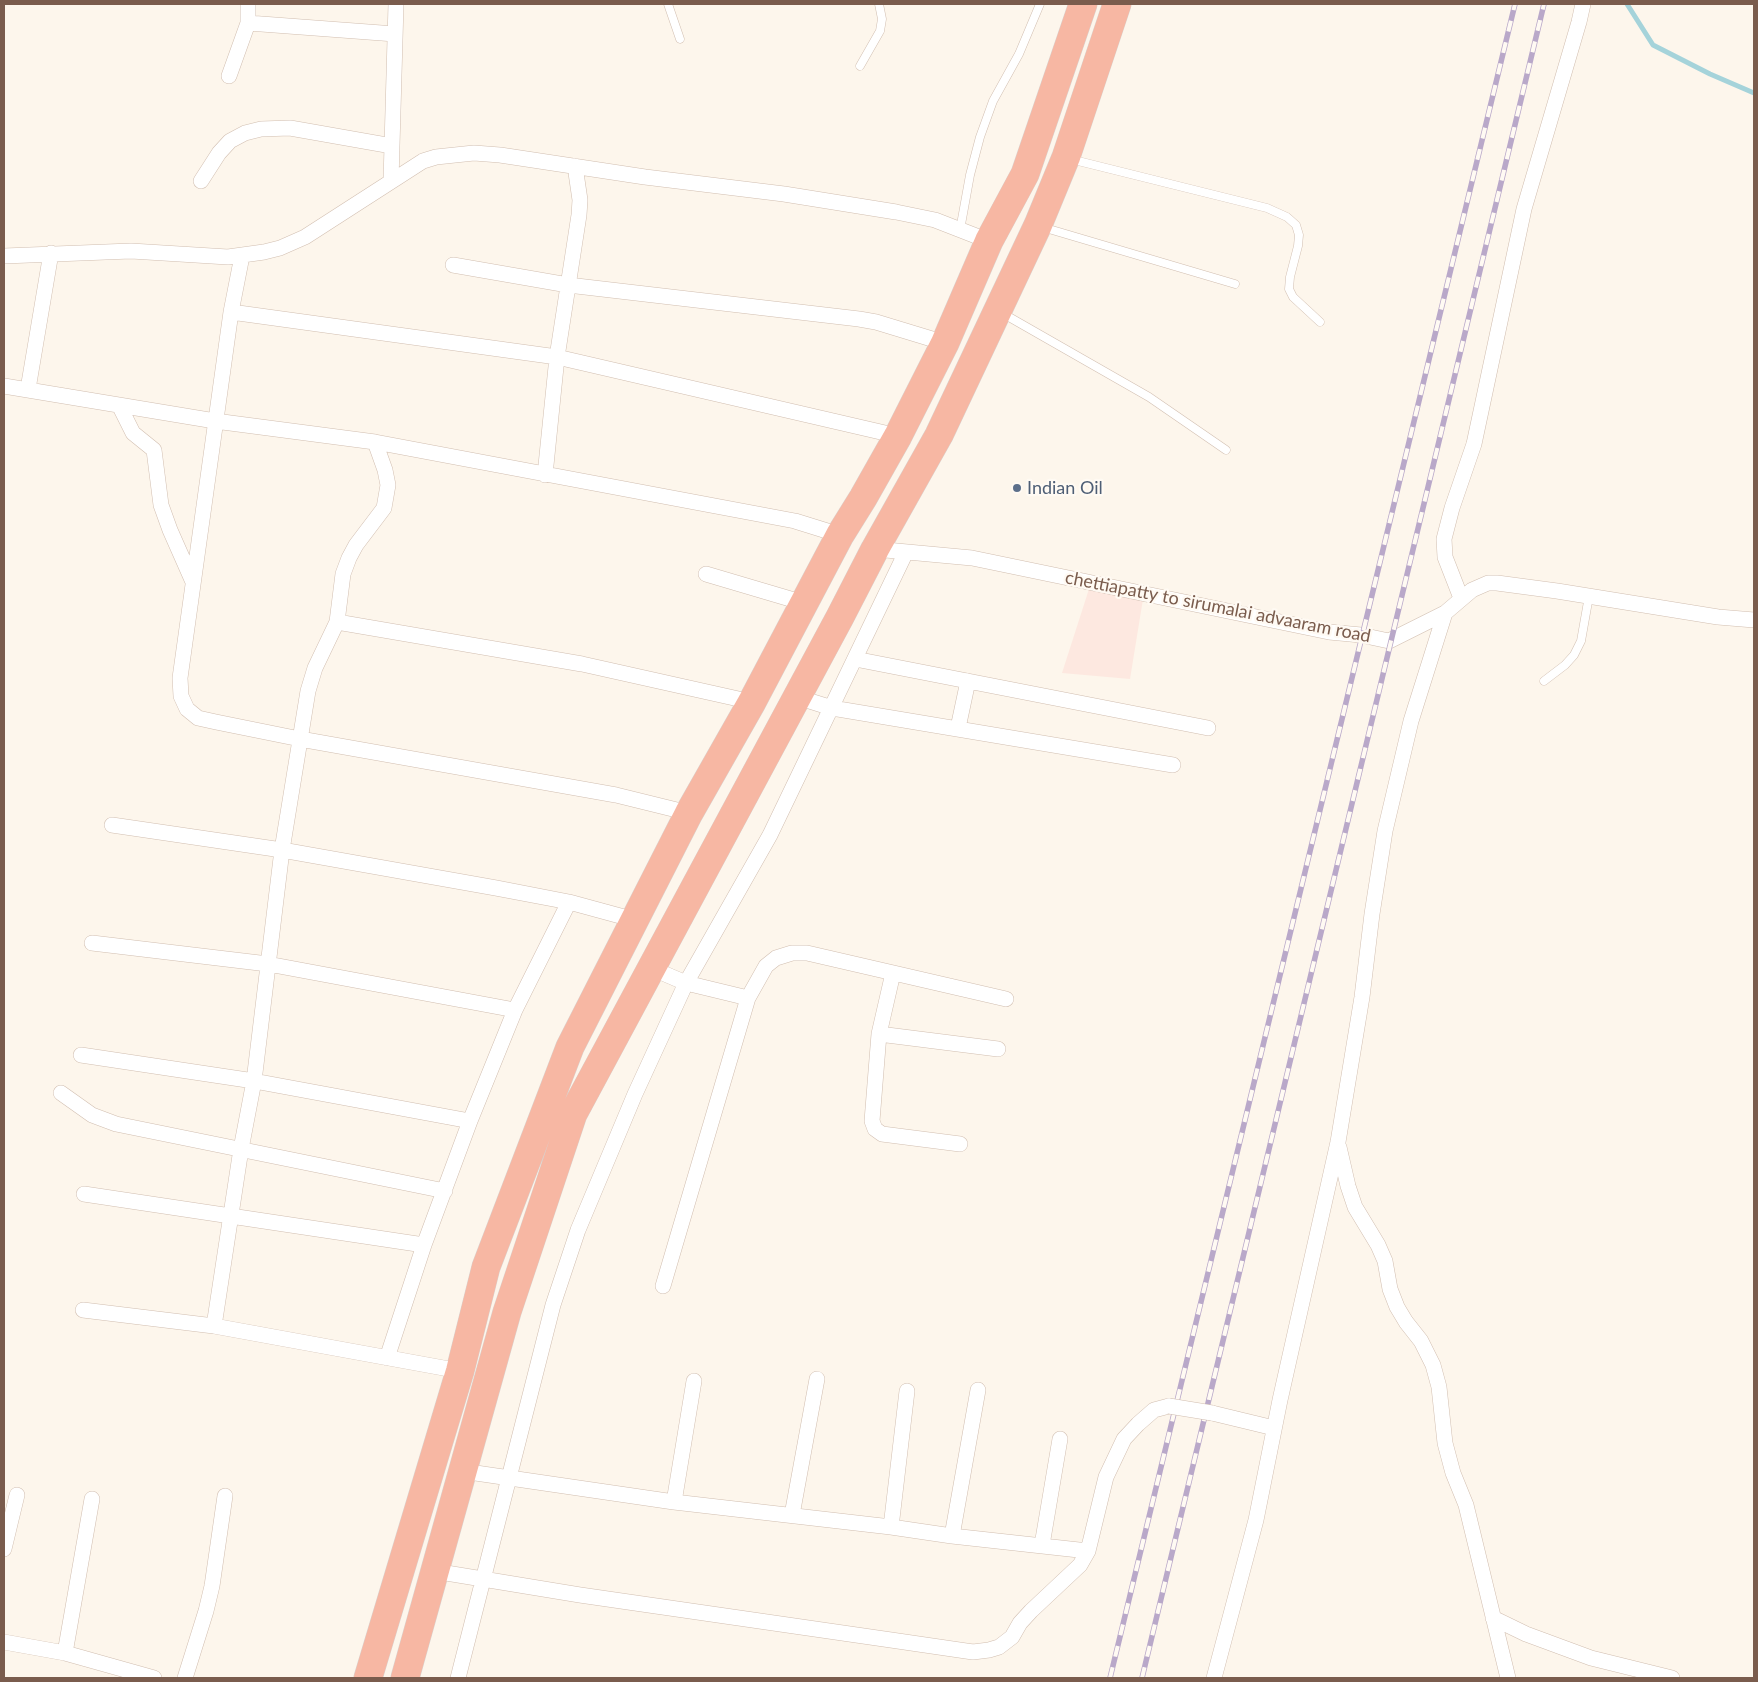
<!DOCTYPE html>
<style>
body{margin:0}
#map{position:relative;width:1758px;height:1682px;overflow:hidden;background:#fdf6ec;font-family:Lato,sans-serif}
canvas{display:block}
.frame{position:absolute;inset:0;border:5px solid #7a5c4d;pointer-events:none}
</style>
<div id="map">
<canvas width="1758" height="1682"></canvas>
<div class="frame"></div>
</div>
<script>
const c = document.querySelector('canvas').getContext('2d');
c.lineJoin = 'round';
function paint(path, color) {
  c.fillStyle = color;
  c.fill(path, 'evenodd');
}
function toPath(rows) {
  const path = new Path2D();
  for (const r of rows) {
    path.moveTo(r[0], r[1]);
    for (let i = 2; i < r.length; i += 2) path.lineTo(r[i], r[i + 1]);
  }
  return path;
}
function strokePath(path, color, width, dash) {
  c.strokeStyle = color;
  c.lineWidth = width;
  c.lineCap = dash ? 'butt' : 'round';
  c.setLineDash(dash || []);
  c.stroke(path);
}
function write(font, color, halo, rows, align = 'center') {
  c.font = font + ' Lato,sans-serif';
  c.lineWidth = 4.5;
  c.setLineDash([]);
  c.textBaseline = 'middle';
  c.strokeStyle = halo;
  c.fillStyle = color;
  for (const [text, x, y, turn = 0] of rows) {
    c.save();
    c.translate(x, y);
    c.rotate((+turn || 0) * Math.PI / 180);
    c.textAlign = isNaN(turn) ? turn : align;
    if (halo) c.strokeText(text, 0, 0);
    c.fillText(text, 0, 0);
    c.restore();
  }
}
paint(toPath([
 [1089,589,1143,599,1130,679,1062,673]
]), '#fde8e0');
strokePath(toPath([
 [1627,4,1653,45,1710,74,1754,93]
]), '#a5d3da', 5);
const lane = toPath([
 [668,4,680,39],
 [860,66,880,31,882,19,879,4],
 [1070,159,1267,208,1287,217,1296,225,1299,235,1298,246,1290,277,1289,289,1293,297,1320,322],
 [1042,227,1235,284],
 [960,230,970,175,980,137,993,101,1019,54,1040,4],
 [1002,313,1149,397,1226,450],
 [1544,681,1565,665,1574,655,1581,641,1589,596]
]);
const street = toPath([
 [248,4,248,23],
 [229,76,248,23,395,34],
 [201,181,219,153,230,141,245,133,261,129,290,128,392,146],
 [391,181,396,4],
 [4,256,131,251,228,257,264,252,280,248,305,237,423,161,436,157,474,153,500,155,645,177,784,194,896,212,935,220,989,241],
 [242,256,231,312,180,678,181,696,187,709,198,718,216,722,300,739,616,795,689,813],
 [453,265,568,285,859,319,876,322,945,343],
 [231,312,557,357,898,436],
 [4,386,215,421,375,442,795,521,840,535],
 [28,389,51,253],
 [119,405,133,433,154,450,161,505,170,530,193,582],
 [545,475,557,357,579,215,580,200,575,166],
 [875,549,972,558,1329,632,1361,635,1389,641,1445,613,1472,590,1488,583,1497,583,1557,591,1718,617,1754,620],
 [706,574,804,603],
 [1461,598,1445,557,1444,539,1452,508,1474,444,1524,209,1579,22,1583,4],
 [337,622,582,664,752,702],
 [855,659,1208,728],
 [797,697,832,708,1173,765],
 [958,728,968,681],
 [112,825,282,850,496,888,569,902,635,920],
 [92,943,268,964,515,1010],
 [651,968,686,983,748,998,766,966,776,958,792,953,807,953,1006,999],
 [893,973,879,1034,872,1121,875,1129,882,1134,960,1144],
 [879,1034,998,1049],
 [81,1055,254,1081,470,1121],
 [61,1093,92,1115,116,1124,445,1191],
 [1339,1147,1348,1186,1355,1207,1378,1245,1385,1261,1390,1289,1397,1307,1406,1322,1421,1341,1433,1365,1439,1387,1445,1443,1453,1473,1466,1505,1508,1678],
 [84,1194,424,1245],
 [663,1286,748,998],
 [83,1310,214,1326,460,1371],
 [214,1326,241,1149,254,1081,282,850,308,691,315,668,337,622,343,574,349,558,356,545,384,508,388,485,385,470,375,442],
 [387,1358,424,1245,470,1121,515,1010,569,902],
 [1212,1413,1274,1428],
 [462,1471,674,1502,891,1527,952,1536,1088,1551],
 [674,1502,694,1381],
 [792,1515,817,1379],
 [891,1527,907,1391],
 [952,1536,978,1390],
 [1042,1545,1060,1439],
 [4,1549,17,1495],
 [434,1571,580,1595,891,1640,973,1652,989,1650,999,1647,1012,1637,1020,1623,1031,1611,1080,1565,1088,1551,1106,1477,1124,1439,1138,1424,1154,1410,1169,1406],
 [1493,1618,1526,1634,1591,1658,1672,1678],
 [4,1642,65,1653,154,1678],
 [65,1653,92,1499],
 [185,1678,206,1611,212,1586,225,1496],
 [458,1678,553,1305,578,1230,635,1094,686,983,770,835,906,552],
 [1214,1678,1256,1520,1280,1400,1338,1142,1362,997,1372,914,1385,831,1411,721,1445,613]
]);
const highway = toPath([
 [368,1678,460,1371,486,1267,570,1047,689,813,752,702,840,535,863,498,898,436,945,343,989,241,1025,174,1083,4],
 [405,1678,507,1312,573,1114,840,617,875,549,939,435,1038,225,1066,157,1117,4]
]);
strokePath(lane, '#d1beb0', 9);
strokePath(street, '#d1beb0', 16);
strokePath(highway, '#dad1cd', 29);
strokePath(lane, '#fff', 8);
strokePath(street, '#fff', 15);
strokePath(highway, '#f7b7a3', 28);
const rail = toPath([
 [1110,1678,1515,4],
 [1142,1678,1544,4]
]);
strokePath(rail, '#b9a8c9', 5.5);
strokePath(rail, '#fffaf3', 4, [11]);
const streetBridge = toPath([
 [1169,1406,1212,1413]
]);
strokePath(streetBridge, '#d1beb0', 16, []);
strokePath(streetBridge, '#fff', 15);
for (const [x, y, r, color] of [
 [1017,488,5,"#5c6f8a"]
]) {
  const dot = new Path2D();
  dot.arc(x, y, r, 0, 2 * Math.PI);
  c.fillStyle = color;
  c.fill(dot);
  strokePath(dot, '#fffaf3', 2);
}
write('18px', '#4e5e75', '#fffaf3', [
 ["Indian Oil",1027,488]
], 'left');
write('18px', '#7a5c4d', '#fffaf3', [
 ["chettiapatty to sirumalai advaaram road",1218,607,11]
]);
</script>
